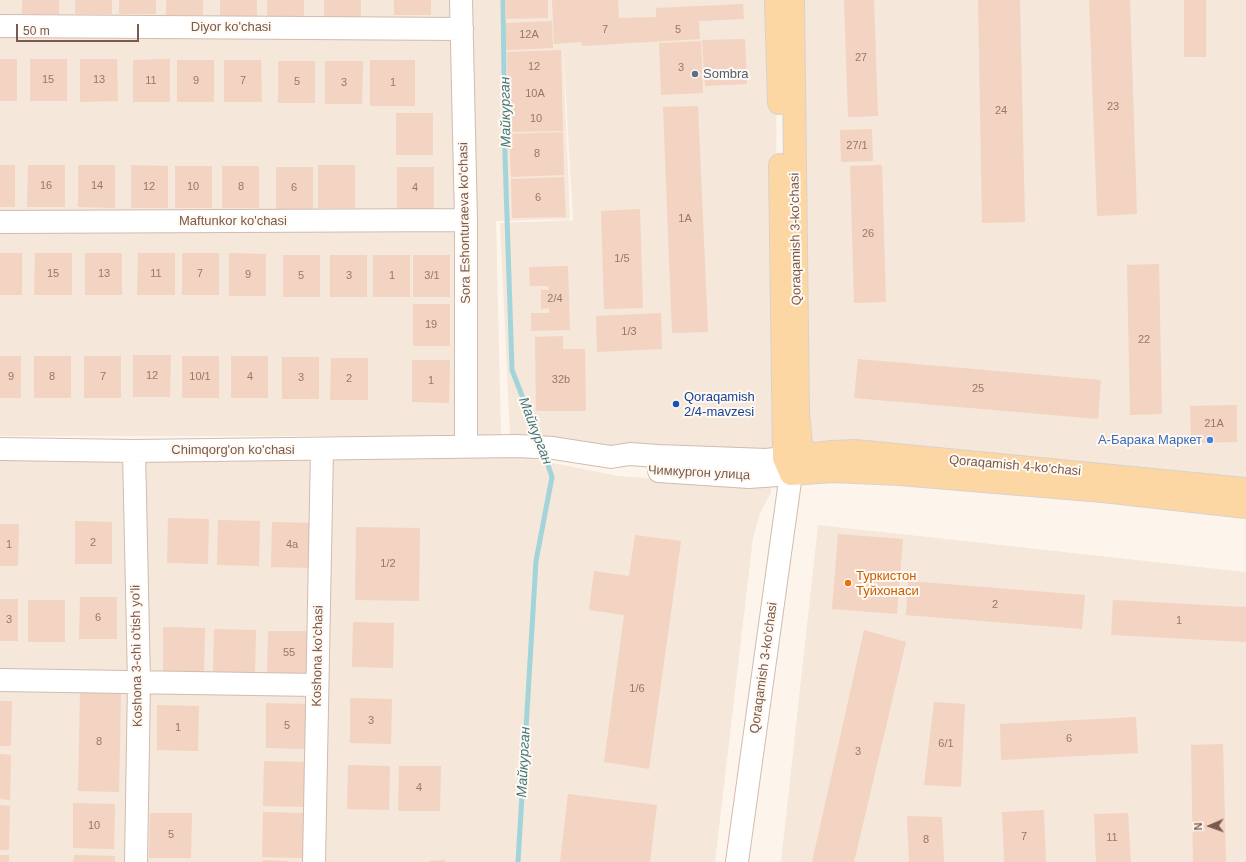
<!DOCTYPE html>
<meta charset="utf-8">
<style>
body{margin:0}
#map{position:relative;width:1246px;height:862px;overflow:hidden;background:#fdf5eb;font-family:Helvetica,sans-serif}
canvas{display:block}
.north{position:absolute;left:1190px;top:806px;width:40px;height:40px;-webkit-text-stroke:3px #fff9f2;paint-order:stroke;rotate:268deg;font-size:11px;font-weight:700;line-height:16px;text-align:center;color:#7a5a4c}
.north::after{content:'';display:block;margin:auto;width:14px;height:18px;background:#7a5a4c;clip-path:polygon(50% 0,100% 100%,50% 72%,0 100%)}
.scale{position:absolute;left:16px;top:24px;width:123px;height:18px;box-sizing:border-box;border:2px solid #7a5a4c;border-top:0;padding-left:5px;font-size:12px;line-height:14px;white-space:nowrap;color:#7a5a4c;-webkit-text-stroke:3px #fff9f2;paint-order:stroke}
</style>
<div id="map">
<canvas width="1246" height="862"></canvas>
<div class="north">N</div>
<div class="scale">50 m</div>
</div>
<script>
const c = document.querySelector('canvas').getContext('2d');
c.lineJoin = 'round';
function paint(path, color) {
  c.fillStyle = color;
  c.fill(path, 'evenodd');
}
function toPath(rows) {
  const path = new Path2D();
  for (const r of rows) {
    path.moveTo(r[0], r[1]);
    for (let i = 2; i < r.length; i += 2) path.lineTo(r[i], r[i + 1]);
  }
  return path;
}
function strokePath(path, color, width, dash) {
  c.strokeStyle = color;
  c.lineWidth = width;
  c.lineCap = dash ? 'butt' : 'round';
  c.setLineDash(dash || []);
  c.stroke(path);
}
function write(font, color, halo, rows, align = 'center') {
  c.font = font + ' Helvetica,sans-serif';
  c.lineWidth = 4;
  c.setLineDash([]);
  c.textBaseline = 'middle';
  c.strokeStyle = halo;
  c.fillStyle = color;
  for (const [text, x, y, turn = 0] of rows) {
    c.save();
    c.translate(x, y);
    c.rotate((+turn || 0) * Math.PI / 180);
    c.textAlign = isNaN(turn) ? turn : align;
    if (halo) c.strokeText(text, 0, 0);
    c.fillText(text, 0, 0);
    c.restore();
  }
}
paint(toPath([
 [0,0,776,0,777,450,630,450,510,435,500,223,573,220,562,30,570,219,496,221,501,436,0,436],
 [793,0,1246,0,1246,489,802,455],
 [0,449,513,455,618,476,748,486,771,486,771,493,760,513,753,538,715,862,0,862],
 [818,525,1246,572,1246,862,781,862]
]), '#f5e7d9');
strokePath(toPath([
 [503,0,505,156,512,370,540,442],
 [518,862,536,561,552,477,544,453]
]), '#a3d4da', 5);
paint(toPath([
 [22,0,59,0,59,14,22,14],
 [75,0,112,0,112,14,75,14],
 [119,0,156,0,156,14,119,14],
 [166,0,203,0,203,15,166,15],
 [220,0,257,0,257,16,220,16],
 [267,0,304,0,304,16,267,16],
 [324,0,361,0,361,17,324,17],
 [394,0,431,0,431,15,394,15],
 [505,0,548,0,548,18,505,19],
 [552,0,618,0,619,18,656,17,656,8,743,4,744,19,699,21,700,39,582,46,581,42,554,44],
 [844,0,874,0,878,116,848,117],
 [978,0,1020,0,1025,222,982,223],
 [1089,0,1130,0,1137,214,1097,216],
 [1184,0,1206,0,1206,57,1184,57],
 [552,21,553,48,506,50,506,23],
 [745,39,747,84,705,86,702,40],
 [701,41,703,93,661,95,659,43],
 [561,50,563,131,509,132,507,52],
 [0,59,17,59,17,101,0,101],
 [30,59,67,59,67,101,30,101],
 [80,59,117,59,118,101,80,102],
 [170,59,170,102,133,102,133,60],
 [177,60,214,60,214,102,177,102],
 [224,60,261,60,262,102,224,102],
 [370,60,415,60,415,106,370,106],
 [278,61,315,61,315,103,278,103],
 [325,61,363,61,362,104,325,104],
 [698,106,708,332,672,333,663,107],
 [396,113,433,113,433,155,396,155],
 [872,129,873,161,841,162,840,130],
 [563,132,564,175,511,177,509,134],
 [0,165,15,165,15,207,0,207],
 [28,165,65,165,65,207,27,207],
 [78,165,115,165,115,208,78,207],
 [131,165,168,166,168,208,131,208],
 [318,165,355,165,355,208,318,208],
 [882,165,886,302,854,303,850,166],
 [175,166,212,166,212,208,175,208],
 [222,166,259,166,259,208,222,208],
 [276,167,313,167,313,209,276,209],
 [397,167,434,167,434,210,397,209],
 [564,177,566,217,512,218,511,179],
 [640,209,643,308,604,309,601,211],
 [0,253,22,253,22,295,0,295],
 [35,253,72,253,72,295,34,295],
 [85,253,122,253,122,295,85,295],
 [138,253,175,253,175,295,137,295],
 [182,253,219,253,219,295,182,295],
 [229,253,266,254,266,296,229,296],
 [283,255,320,255,320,297,283,297],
 [330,255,367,255,367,297,330,297],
 [373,255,410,255,410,297,373,297],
 [413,255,450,255,450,297,413,297],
 [1159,264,1162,414,1130,415,1127,265],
 [568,266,570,330,531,331,531,313,549,313,549,308,541,309,541,290,549,290,548,286,530,286,529,267],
 [413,304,450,304,450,346,413,346],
 [661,313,662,349,597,352,596,316],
 [563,336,563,349,585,349,586,411,536,411,535,337],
 [133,355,171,355,170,397,133,397],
 [0,356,21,356,21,398,0,398],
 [34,356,71,356,71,398,34,398],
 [84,356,121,356,121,398,84,398],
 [182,356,219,356,219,398,182,398],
 [231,356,268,356,268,398,231,398],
 [282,357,319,357,319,399,282,399],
 [331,358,368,358,368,400,330,400],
 [858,359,1101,380,1098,419,854,398],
 [412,360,450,360,449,403,412,402],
 [1237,405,1237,442,1191,443,1190,406],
 [168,518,209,519,208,564,167,563],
 [218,520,260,521,259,566,217,565],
 [75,521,112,522,112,564,75,564],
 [272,522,314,523,313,568,271,567],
 [0,524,19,524,18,566,0,566],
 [356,527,420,528,419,601,355,600],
 [838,534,903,539,897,614,832,609],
 [635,535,681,541,649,769,604,762,624,615,589,610,594,571,629,576],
 [908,581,1085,595,1082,629,906,615],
 [80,597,117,597,117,639,79,639],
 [0,599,18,599,18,641,0,641],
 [28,600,65,600,65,642,28,642],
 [1113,600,1246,607,1246,642,1111,635],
 [353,622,394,623,393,668,352,667],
 [163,627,205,628,204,673,163,672],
 [214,629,256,630,255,675,213,674],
 [864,630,906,642,854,862,812,862],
 [268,631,310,631,309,676,267,675],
 [80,692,121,693,119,792,78,791],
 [350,698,392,699,391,744,350,743],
 [0,701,12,701,11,746,0,746],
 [934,702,965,704,961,787,924,785],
 [266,703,308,704,307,749,266,748],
 [157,705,199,706,198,751,157,750],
 [1136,717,1138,753,1001,760,1000,724],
 [1223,744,1226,862,1193,862,1191,745],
 [0,754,11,755,10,800,0,799],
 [264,761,306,762,305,807,263,806],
 [348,765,390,766,389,810,347,809],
 [399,766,441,766,440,811,398,811],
 [568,794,657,805,650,862,560,862],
 [73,803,115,804,114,849,73,848],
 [0,805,10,806,9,850,0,850],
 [1044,810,1046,862,1004,862,1002,812],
 [263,812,305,813,304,858,262,857],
 [150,813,192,813,191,858,149,858],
 [1128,813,1131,862,1096,862,1094,814],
 [907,816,942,817,944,862,909,862],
 [0,855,9,855,9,862,0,862],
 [74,855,115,856,115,862,73,862],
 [263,860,289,861,289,862,263,862],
 [445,860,445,862,429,862,429,861]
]), '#f3d3c1');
const minor = toPath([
 [461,0,466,220,466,446],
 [0,26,462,29],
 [0,222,466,220],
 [0,449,134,451,518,446,553,448,611,457,630,454,657,456,766,460,784,458],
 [134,451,139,682,136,862],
 [659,471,749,477,791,474,737,862],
 [0,680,317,685],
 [314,862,322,449]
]);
const major = toPath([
 [776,0,779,103],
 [780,165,784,458,791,474],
 [787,457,833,452,855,451,1246,489],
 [791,474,802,455,798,413,793,0],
 [791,474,833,471,900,474,1103,491,1246,507]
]);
strokePath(minor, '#d1bcaf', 24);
strokePath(major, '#dad1cd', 24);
strokePath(minor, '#fff', 22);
strokePath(major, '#fcd7a3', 22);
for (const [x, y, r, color] of [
 [695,74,4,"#5c6f8a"],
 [676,404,4,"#1a4fb4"],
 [1210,440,4,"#3f7fe0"],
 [848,583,4,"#e8710a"]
]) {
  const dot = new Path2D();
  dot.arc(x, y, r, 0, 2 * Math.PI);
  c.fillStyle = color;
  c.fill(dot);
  strokePath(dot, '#fff9f2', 1.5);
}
write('11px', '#987869', null, [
 ["7",605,30],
 ["5",678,30],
 ["12A",529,35],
 ["27",861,58],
 ["12",534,67],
 ["3",681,68],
 ["15",48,80],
 ["13",99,80],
 ["11",151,81],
 ["9",196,81],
 ["7",243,81],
 ["5",297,82],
 ["3",344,83],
 ["1",393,83],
 ["10A",535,94],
 ["23",1113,107],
 ["24",1001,111],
 ["10",536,119],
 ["27/1",857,146],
 ["8",537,154],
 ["16",46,186],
 ["14",97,186],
 ["12",149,187],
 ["10",193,187],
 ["8",241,187],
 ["6",294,188],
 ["4",415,188],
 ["6",538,198],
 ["1А",685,219],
 ["26",868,234],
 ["1/5",622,259],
 ["15",53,274],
 ["13",104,274],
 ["11",156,274],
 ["7",200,274],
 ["9",248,275],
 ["5",301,276],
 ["3",349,276],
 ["1",392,276],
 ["3/1",432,276],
 ["2/4",555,299],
 ["19",431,325],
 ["1/3",629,332],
 ["22",1144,340],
 ["12",152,376],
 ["9",11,377],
 ["8",52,377],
 ["7",103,377],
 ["10/1",200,377],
 ["4",250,377],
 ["3",301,378],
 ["2",349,379],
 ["32b",561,380],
 ["1",431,381],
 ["25",978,389],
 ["21A",1214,424],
 ["2",93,543],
 ["1",9,545],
 ["4a",292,545],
 ["1/2",388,564],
 ["2",995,605],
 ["6",98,618],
 ["3",9,620],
 ["1",1179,621],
 ["55",289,653],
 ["1/6",637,689],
 ["3",371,721],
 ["5",287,726],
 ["1",178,728],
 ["6",1069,739],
 ["8",99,742],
 ["6/1",946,744],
 ["3",858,752],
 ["4",419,788],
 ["10",94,826],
 ["5",171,835],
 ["7",1024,837],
 ["11",1112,838],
 ["8",926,840]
]);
write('13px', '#7a5a4c', '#fff9f2', [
 ["Diyor ko'chasi",231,27],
 ["Maftunkor ko'chasi",233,221],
 ["Sora Eshonturaeva ko'chasi",465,223,-91],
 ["Qoraqamish 3-ko'chasi",796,239,-91],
 ["Chimqorg'on ko'chasi",233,450],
 ["Qoraqamish 4-ko'chasi",1015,466,5],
 ["Чимкургон улица",699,473,3],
 ["Koshona 3-chi o'tish yo'li",137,656,-91],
 ["Koshona ko'chasi",318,656,-89],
 ["Qoraqamish 3-ko'chasi",764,668,-82]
]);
write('13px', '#4e5e75', '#fff9f2', [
 ["Sombra",703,74]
], 'left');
write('13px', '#164399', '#fff9f2', [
 ["Qoraqamish",684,397],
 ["2/4-mavzesi",684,412]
], 'left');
write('13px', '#366cbe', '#fff9f2', [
 ["А-Барака Маркет",1202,440]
], 'right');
write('13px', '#c56008', '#fff9f2', [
 ["Туркистон",856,576],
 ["Туйхонаси",856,591]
], 'left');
write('italic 14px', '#3f777e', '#fff9f2', [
 ["Майкурган",506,112,-91],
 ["Майкурган",535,431,69],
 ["Майкурган",524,762,-87]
]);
</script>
